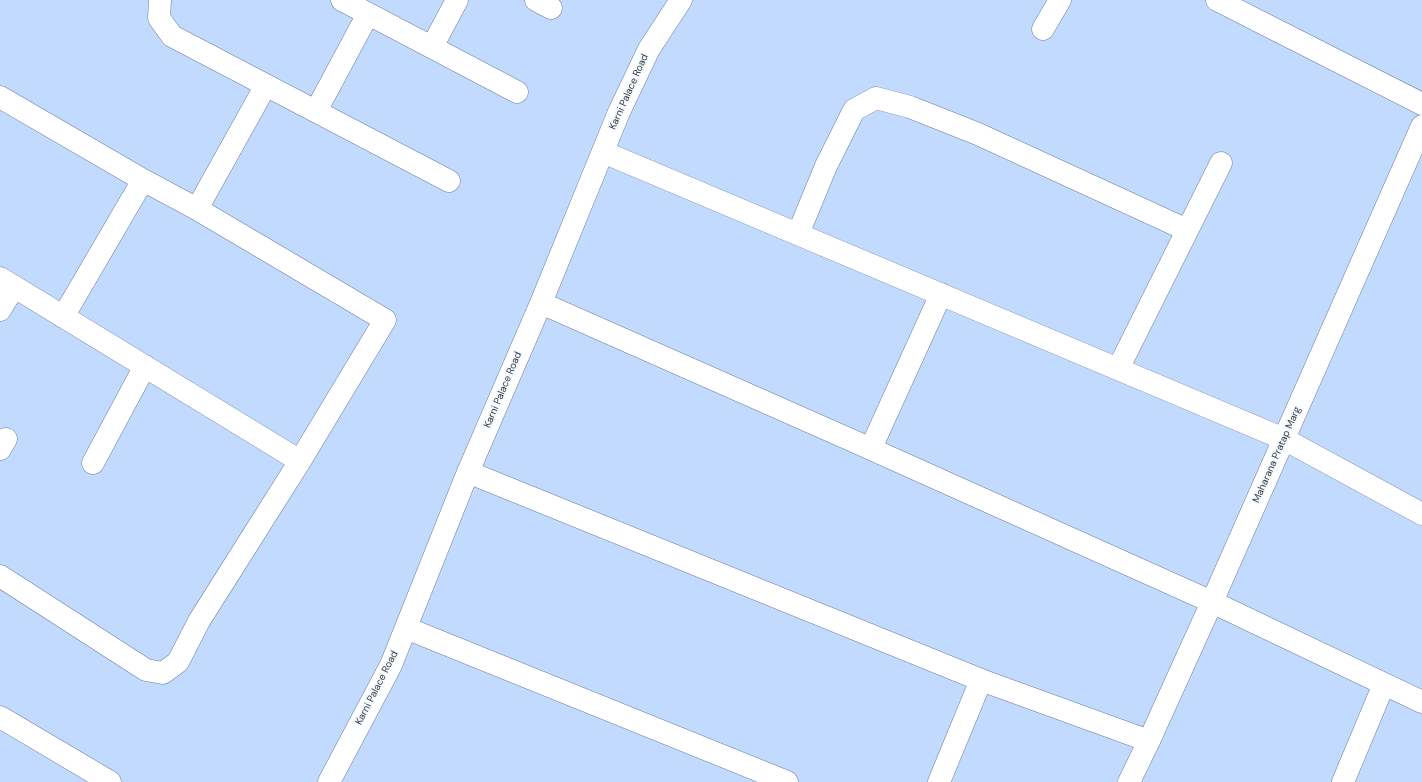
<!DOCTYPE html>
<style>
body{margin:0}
canvas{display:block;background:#c2dafd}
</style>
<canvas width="1422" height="782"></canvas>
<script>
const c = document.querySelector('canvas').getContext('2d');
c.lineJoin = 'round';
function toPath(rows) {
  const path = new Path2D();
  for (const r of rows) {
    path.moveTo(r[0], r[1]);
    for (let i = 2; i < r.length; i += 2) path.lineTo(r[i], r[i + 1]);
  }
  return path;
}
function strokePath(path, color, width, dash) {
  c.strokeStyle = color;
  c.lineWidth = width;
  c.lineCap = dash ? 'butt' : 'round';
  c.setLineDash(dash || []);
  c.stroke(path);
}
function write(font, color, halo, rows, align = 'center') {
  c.font = font + ' "DM Sans",sans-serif';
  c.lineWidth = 4;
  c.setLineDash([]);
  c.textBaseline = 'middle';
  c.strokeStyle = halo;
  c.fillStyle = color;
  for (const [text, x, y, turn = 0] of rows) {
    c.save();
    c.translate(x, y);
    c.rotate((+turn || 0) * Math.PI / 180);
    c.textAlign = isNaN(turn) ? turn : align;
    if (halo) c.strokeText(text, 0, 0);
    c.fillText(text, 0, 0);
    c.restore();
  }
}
const minor = toPath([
 [160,0,159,18,172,36,449,181],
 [342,0,517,92],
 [536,0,551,8],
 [1217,0,1422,104],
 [1043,29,1060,0],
 [432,47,457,0],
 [0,97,143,180,197,209,385,320,300,461,199,621,178,662,163,673,146,670,0,576],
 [316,111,368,14],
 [603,152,1284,439,1422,514],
 [197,209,266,85],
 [798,234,826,166,854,110,876,98,910,107,978,134,1187,230],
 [0,278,300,461],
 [541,303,851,440,1212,602,1422,702],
 [0,310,14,287],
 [63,317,143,180],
 [1118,369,1221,163],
 [871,448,941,294],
 [0,449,6,439],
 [93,463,145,366],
 [468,472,981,680,1149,741],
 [406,628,787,782],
 [0,717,110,782],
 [329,782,391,665,468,472,541,303,619,112,649,49,681,0],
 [939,782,981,680],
 [1343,782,1384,684]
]);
const tertiary = toPath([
 [1129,782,1149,741,1212,602,1422,126]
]);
strokePath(minor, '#6a7f9f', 23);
strokePath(tertiary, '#6a7f9f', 23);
strokePath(minor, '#fff', 22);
strokePath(tertiary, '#fff', 22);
write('10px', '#303a47', '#f6f9fc', [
 ["Karni Palace Road",629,92,-66],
 ["Karni Palace Road",503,390,-67],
 ["Maharana Pratap Marg",1277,455,-66],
 ["Karni Palace Road",377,688,-63]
]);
</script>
